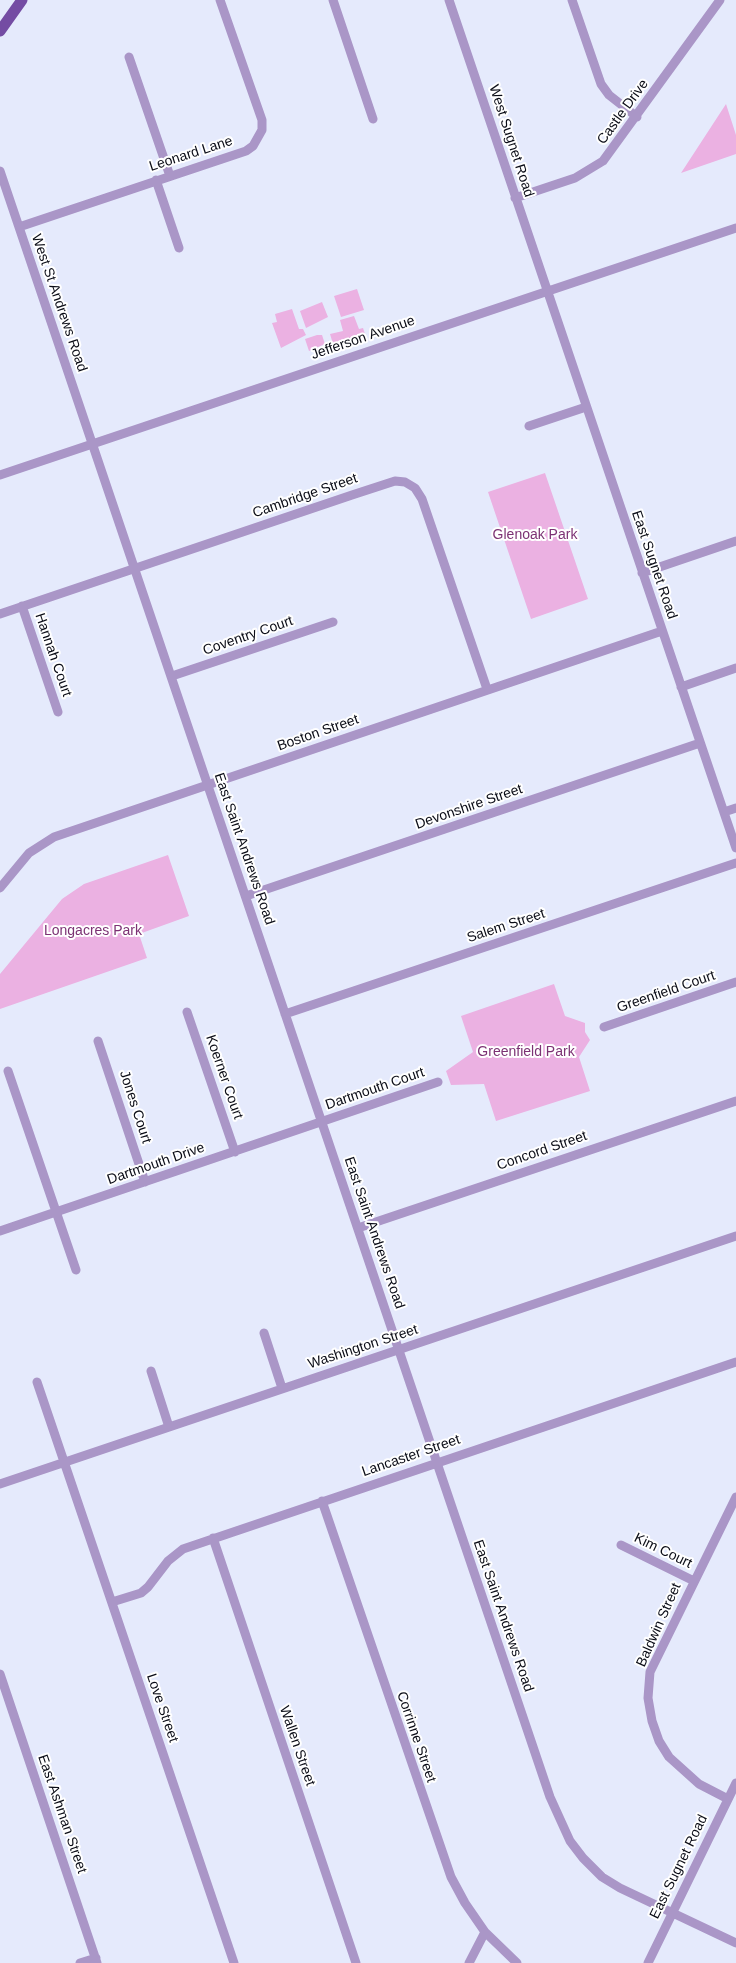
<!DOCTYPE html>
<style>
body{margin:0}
canvas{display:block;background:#e5eafc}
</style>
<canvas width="736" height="1963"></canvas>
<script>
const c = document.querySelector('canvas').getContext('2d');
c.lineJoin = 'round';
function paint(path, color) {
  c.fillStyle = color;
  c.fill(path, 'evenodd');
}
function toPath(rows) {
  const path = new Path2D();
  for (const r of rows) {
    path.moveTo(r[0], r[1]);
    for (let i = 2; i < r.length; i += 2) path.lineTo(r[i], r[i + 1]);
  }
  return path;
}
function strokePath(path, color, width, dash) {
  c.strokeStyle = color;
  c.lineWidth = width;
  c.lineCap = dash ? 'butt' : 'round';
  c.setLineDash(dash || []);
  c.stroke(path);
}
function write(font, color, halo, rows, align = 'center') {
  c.font = font + ' Helvetica,sans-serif';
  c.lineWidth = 4;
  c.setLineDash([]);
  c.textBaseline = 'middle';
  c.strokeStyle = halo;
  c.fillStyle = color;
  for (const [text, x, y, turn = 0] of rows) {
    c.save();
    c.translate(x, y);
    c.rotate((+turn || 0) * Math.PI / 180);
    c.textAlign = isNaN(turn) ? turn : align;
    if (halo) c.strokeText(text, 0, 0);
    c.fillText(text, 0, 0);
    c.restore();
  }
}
paint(toPath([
 [726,104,736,135,736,154,681,173],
 [357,289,364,310,341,317,334,296],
 [322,302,328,317,306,328,300,311],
 [292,309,299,329,303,329,306,335,281,348,272,323,277,322,275,314],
 [354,316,359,329,363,328,365,334,333,344,330,334,343,331,340,320],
 [317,335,322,335,325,344,309,351,305,339],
 [545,473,588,599,531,619,488,492],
 [168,855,189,916,139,934,147,958,0,1009,0,974,62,899,84,884],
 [554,984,565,1016,585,1023,585,1032,590,1040,579,1057,590,1091,496,1121,484,1084,451,1085,446,1071,473,1052,461,1016]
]), '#ebb1e2');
strokePath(toPath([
 [333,0,373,119],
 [449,0,736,848],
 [572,0,601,84,609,95,637,117],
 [129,57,170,176],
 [0,171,550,1797,570,1841,583,1858,602,1877,620,1888,736,1943],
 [156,180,179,248],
 [515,198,575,178,603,161,720,0],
 [19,227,246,151,253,146,262,130,262,120,220,0],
 [529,426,586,407],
 [0,475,736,228],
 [642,573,736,541],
 [22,606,58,712],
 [0,614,352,495,395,481,405,482,415,488,422,499,487,689],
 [172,676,333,622],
 [681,687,736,668],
 [724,812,736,808],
 [0,888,29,853,54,837,662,631],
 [246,896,700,743],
 [187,1012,235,1152],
 [285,1014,736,863],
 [604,1027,736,982],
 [98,1041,145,1182],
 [8,1071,76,1270],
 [358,1228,736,1101],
 [0,1231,438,1082],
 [264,1333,282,1388],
 [151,1371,169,1427],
 [37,1382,234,1963],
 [0,1484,736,1236],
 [322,1501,451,1877,465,1903,485,1932,517,1963],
 [213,1538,356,1963],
 [621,1545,694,1581],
 [112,1602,141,1593,148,1587,168,1561,183,1549,736,1362],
 [0,1674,97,1963],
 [728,1799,699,1784,669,1757,659,1741,652,1721,648,1698,650,1672,736,1497],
 [80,1963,96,1958],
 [469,1963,485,1932],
 [648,1963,736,1783]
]), '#aa96c7', 9);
strokePath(toPath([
 [0,31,22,0]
]), '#744ca3', 11);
write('14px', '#0a0c16', '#fff', [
 ["Castle Drive",623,112,-54],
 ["West Sugnet Road",511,141,72],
 ["Leonard Lane",191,154,-18],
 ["West St Andrews Road",59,303,71],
 ["Jefferson Avenue",363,338,-19],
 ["Cambridge Street",305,496,-19],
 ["East Sugnet Road",654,565,71],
 ["Coventry Court",248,636,-19],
 ["Hannah Court",53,655,71],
 ["Boston Street",318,733,-19],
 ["Devonshire Street",469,807,-19],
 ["East Saint Andrews Road",244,849,71],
 ["Salem Street",506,926,-18],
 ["Greenfield Court",666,992,-19],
 ["Koerner Court",224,1077,71],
 ["Dartmouth Court",375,1089,-19],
 ["Jones Court",135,1107,72],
 ["Concord Street",542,1151,-19],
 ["Dartmouth Drive",156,1164,-19],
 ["East Saint Andrews Road",374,1233,71],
 ["Washington Street",363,1347,-18],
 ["Lancaster Street",411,1456,-19],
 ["Kim Court",663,1551,26],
 ["East Saint Andrews Road",503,1616,71],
 ["Baldwin Street",659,1625,-66],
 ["Love Street",162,1708,71],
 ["Corrinne Street",416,1737,71],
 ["Wallen Street",297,1746,71],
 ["East Ashman Street",62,1814,71],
 ["East Sugnet Road",679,1867,-64]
]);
write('14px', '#7c3274', '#fff', [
 ["Glenoak Park",535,535],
 ["Longacres Park",93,931],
 ["Greenfield Park",526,1052]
]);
</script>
